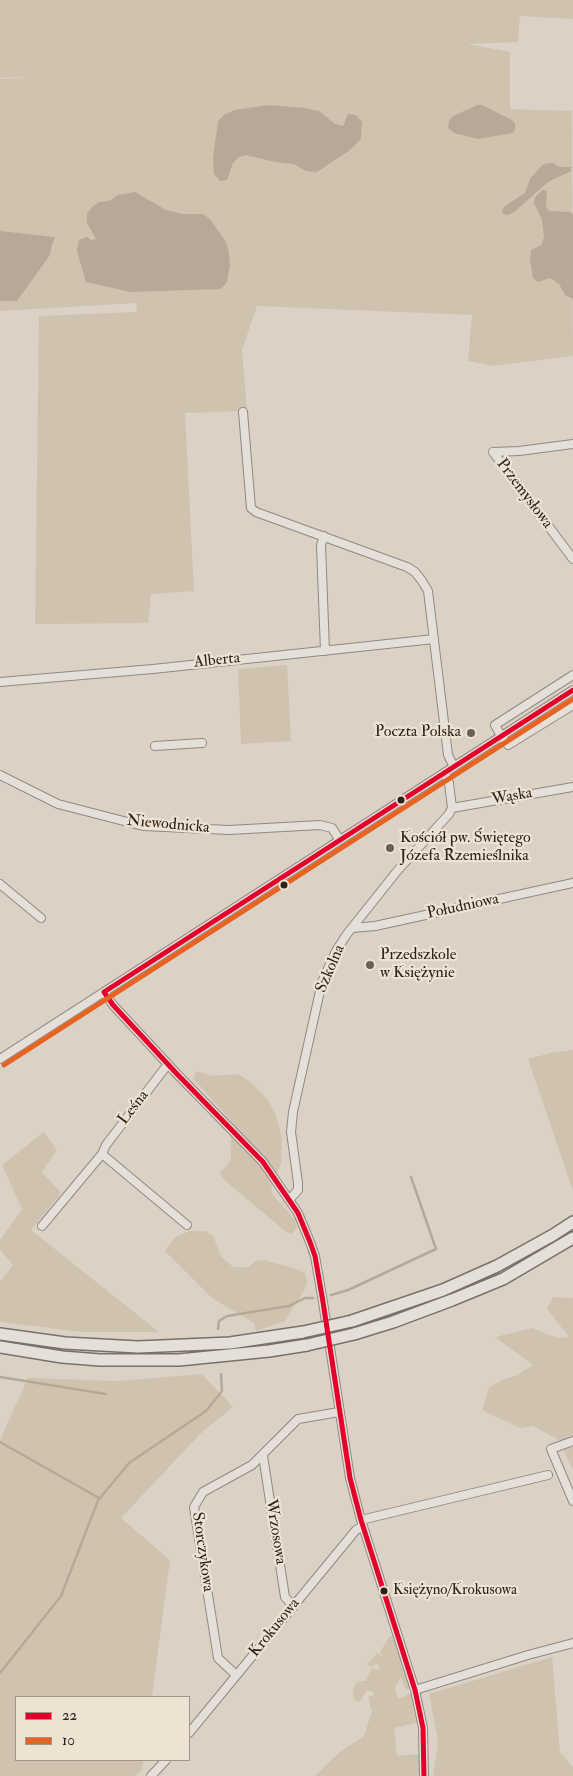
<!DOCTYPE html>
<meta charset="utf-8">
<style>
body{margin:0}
#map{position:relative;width:573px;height:1776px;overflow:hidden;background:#dbd2c5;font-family:"IM FELL Double Pica",serif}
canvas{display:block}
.legend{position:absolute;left:15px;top:1696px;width:175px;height:65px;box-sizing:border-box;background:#eee3d3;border:1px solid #a19588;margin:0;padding:6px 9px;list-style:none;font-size:15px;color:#2e2117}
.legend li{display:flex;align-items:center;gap:10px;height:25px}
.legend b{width:25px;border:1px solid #a19588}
</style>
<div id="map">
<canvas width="573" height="1776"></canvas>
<ul class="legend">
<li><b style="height:6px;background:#e4002b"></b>22</li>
<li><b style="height:6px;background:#e86221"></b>10</li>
</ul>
</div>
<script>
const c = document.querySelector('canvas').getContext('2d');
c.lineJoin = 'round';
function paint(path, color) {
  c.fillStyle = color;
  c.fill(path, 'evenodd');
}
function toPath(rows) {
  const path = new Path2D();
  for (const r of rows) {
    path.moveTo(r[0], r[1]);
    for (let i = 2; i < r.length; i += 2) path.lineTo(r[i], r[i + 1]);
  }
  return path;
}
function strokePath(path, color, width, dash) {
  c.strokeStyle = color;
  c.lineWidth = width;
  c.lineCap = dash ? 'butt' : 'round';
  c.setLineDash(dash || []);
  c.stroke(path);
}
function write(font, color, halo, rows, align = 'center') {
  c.font = font + ' "IM FELL Double Pica",serif';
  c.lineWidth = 4.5;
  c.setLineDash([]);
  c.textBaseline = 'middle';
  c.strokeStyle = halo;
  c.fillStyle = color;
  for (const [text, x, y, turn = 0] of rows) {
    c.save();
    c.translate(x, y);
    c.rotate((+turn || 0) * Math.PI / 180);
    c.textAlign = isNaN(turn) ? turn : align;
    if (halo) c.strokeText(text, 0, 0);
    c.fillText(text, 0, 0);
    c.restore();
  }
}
paint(toPath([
 [0,0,573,0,573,19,520,16,518,42,467,44,510,52,510,109,572,111,573,356,493,366,468,361,472,315,257,306,242,350,247,411,185,413,194,591,151,594,148,623,35,624,39,316,136,312,137,303,0,311,0,79,41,76,0,78],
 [287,665,291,741,241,744,238,669],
 [573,1050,573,1191,528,1059,551,1053],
 [196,1071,212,1076,238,1074,252,1083,267,1099,276,1115,282,1140,281,1164,271,1187,273,1195,295,1220,297,1228,292,1234,286,1232,222,1178,220,1173,231,1160,230,1120,193,1078],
 [44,1132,57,1150,42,1172,61,1193,31,1230,159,1332,82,1332,0,1322,0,1282,13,1265,0,1250,0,1240,22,1209,2,1165],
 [189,1231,206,1231,213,1236,221,1256,233,1267,249,1267,255,1261,264,1260,297,1269,305,1273,307,1281,305,1289,285,1321,256,1331,254,1323,212,1298,165,1251,174,1238],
 [553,1297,573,1298,573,1470,559,1440,533,1426,520,1428,482,1410,489,1387,505,1379,515,1376,533,1365,495,1337,532,1328,557,1338,569,1337,547,1309],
 [202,1374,233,1407,200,1434,121,1518,170,1560,152,1697,16,1697,16,1760,143,1760,142,1770,135,1776,0,1776,0,1440,28,1378,116,1381],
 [393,1636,410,1688,406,1690,401,1677,395,1688,398,1699,411,1693,416,1723,394,1728,397,1756,419,1754,419,1776,315,1776,340,1752,364,1736,372,1711,368,1697,374,1695,373,1691,367,1691,359,1702,354,1700,353,1689,358,1681,361,1684,360,1681,365,1681,372,1668,380,1670,378,1663,371,1667,367,1664,377,1653,383,1657,380,1652,389,1637],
 [552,1657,560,1752,573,1767,573,1776,433,1776,438,1741,429,1694]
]), '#cfc3b0');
paint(toPath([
 [269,105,305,108,319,111,335,124,343,126,348,114,356,115,362,122,361,139,350,150,317,172,306,171,293,164,275,162,246,155,239,157,233,163,227,180,220,181,214,174,213,158,218,121,224,115,234,110],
 [477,105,482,105,510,119,515,123,515,129,513,133,478,139,454,133,448,128,449,121,453,116],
 [552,163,560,167,571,167,571,171,548,182,513,213,507,215,503,214,502,210,505,206,525,193,530,179,543,164],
 [543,190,547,191,546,207,549,211,570,212,573,214,573,299,565,295,559,284,550,278,538,282,533,278,530,259,531,250,541,245,544,237,542,220,534,203,535,197],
 [135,192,166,210,182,214,203,214,210,219,226,242,229,253,230,266,227,282,221,289,130,292,86,282,77,251,79,240,87,237,91,240,96,239,87,223,87,214,92,207,99,202,109,201,118,195],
 [0,231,55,237,51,248,50,255,17,301,0,301]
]), '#b7a997');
strokePath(toPath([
 [331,1295,348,1290,436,1249,411,1177],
 [218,1329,219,1321,227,1316,289,1306,305,1298,313,1298],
 [0,1377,106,1394],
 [0,1442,99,1498,61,1596,0,1673],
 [100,1498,129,1463,206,1411,222,1391,221,1374]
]), '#b7a997', 2.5);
const street = toPath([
 [243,412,251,508,256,512,407,567,415,572,422,581,428,591,448,755,454,767],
 [493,452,573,559],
 [493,452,519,451,573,444],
 [324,536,321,545,325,651],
 [573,675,495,725,501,736,508,745,573,705],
 [0,682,153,669,434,639],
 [155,746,202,743],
 [0,775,58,804,143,826,229,830,320,825,332,828,339,839],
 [452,808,573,787],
 [0,884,41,918],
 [352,928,375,926,573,883],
 [104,992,113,1005,177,1074,263,1162,298,1213,310,1242,315,1256,323,1302,350,1478,361,1520,415,1690,423,1728,424,1776],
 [0,1059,573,690],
 [102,1154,187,1225],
 [289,1200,298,1190,298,1183,291,1132,293,1112,322,982,336,951,347,934,398,870,449,814,452,808,449,783,445,773],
 [42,1226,102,1154,106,1145,168,1064],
 [573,1441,551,1449,573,1501],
 [263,1456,285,1597,293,1606],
 [361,1520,548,1475],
 [236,1675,218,1658,194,1507,203,1492,252,1465,298,1419,339,1412],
 [415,1690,528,1655,573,1643],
 [189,1733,356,1530,363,1526],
 [151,1776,166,1760]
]);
const secondary = toPath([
 [352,1321,443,1290,497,1266,553,1235,573,1222],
 [0,1334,65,1343,138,1347,230,1343,303,1332],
 [354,1334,393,1322,452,1300,503,1279,573,1238],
 [0,1347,62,1357,100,1360,179,1360,269,1351,307,1345]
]);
strokePath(street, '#908981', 10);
strokePath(secondary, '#787169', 14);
strokePath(street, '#e4dfd9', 8);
strokePath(secondary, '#e4dfd9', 11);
const secondaryBridge = toPath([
 [303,1332,352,1321],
 [307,1345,354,1334]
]);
strokePath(secondaryBridge, '#787169', 14, []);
strokePath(secondaryBridge, '#e4dfd9', 11);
strokePath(toPath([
 [104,992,113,1005,177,1074,263,1162,298,1213,310,1242,315,1256,323,1302,350,1478,361,1520,415,1690,423,1728,424,1776],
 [104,992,573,690]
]), '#e4002b', 5);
strokePath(toPath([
 [4,1065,573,699]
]), '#e86221', 5);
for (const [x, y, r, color] of [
 [471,733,5,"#6b5f54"],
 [401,800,4.5,"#2e2117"],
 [390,848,5,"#6b5f54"],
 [284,885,4.5,"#2e2117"],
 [370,965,5,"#6b5f54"],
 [384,1591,4.5,"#2e2117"]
]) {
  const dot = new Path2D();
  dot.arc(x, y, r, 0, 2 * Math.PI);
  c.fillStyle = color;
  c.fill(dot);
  strokePath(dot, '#eee3d3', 2);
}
write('15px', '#2e2117', '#eee3d3', [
 ["Księżyno/Krokusowa",393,1591]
], 'left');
write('16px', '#2e2117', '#eee3d3', [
 ["Przemysłowa",524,494,53],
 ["Alberta",217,661,-6],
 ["Wąska",512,797,-10],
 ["Niewodnicka",168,825,5],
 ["Południowa",463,907,-12],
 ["Szkolna",331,969,-67],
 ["Leśna",134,1108,-52],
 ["Wrzosowa",275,1532,81],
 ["Storczykowa",202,1552,82],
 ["Krokusowa",275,1628,-51]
]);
write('16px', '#2e2117', '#eee3d3', [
 ["Poczta Polska",461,733,"right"],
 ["Kościół pw. Świętego",400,839],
 ["Józefa Rzemieślnika",400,857],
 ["Przedszkole",380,956],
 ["w Księżynie",380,974]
], 'left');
</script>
